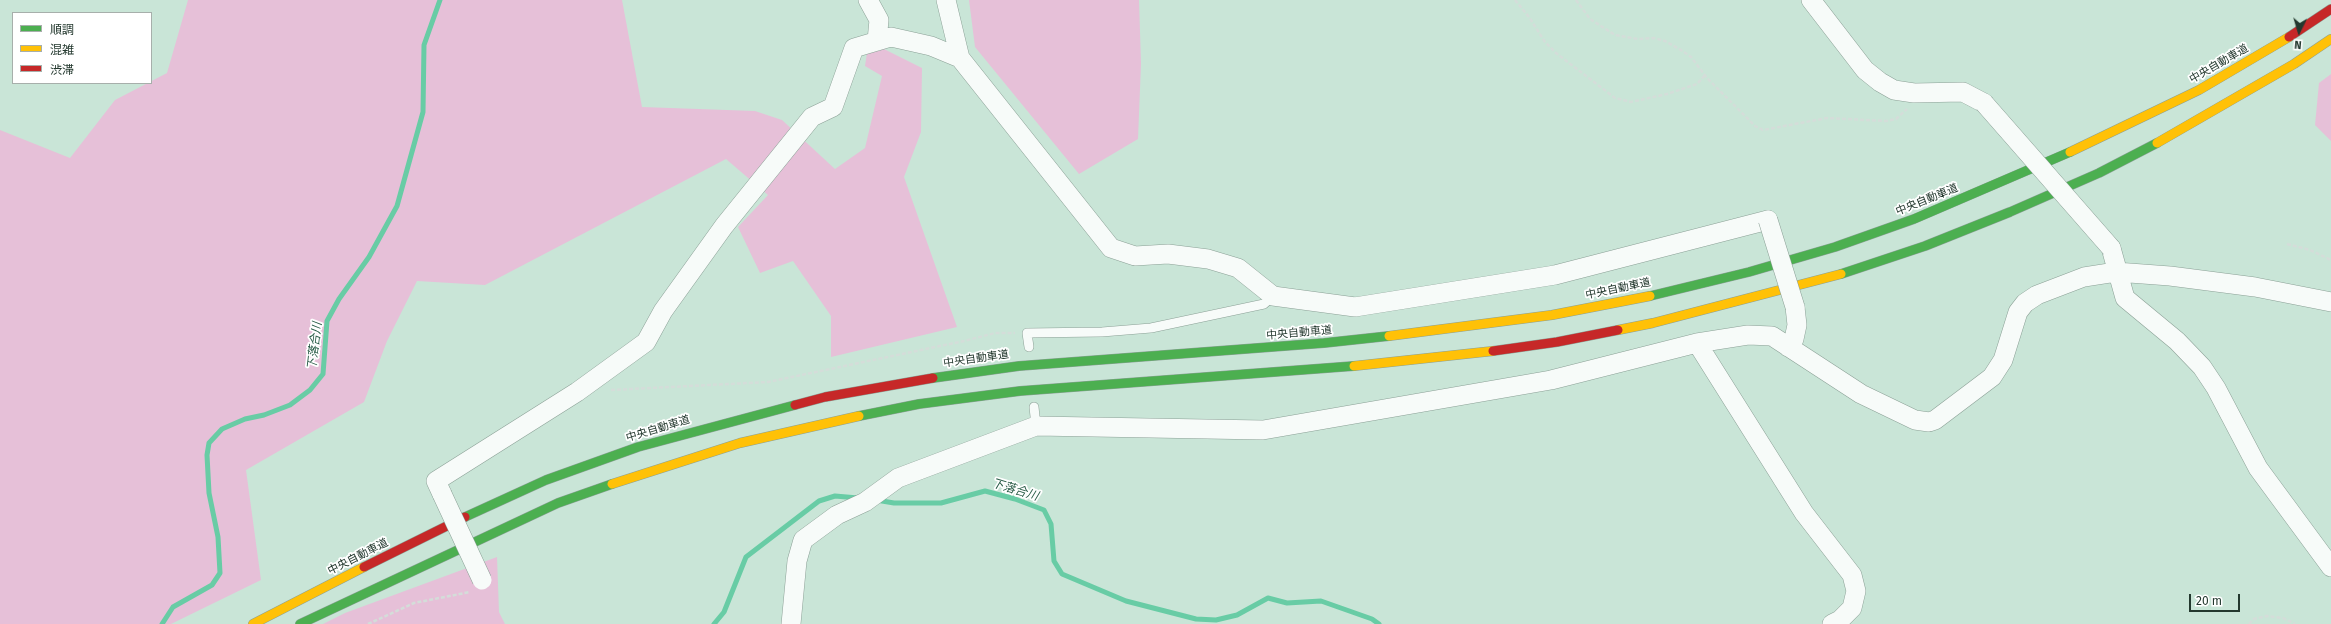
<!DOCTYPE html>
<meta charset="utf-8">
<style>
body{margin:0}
#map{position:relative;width:2331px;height:624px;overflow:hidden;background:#c9e5d7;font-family:"Fira Sans","Noto Sans JP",sans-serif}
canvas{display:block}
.legend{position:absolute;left:12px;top:12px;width:140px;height:72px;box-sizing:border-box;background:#fff;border:1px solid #a7afab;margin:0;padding:5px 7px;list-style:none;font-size:12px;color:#23382e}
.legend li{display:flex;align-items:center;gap:8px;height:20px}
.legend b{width:20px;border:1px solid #a7afab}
.north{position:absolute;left:2279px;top:12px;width:40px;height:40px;-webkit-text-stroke:3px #fff;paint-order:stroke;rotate:185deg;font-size:11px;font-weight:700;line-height:16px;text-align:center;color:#23382e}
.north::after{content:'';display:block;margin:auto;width:14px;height:18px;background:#23382e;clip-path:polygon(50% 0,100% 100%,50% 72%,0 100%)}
.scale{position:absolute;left:2189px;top:594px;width:51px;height:18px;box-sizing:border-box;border:2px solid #23382e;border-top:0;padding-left:5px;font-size:12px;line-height:14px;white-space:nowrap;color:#23382e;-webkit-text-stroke:3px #fff;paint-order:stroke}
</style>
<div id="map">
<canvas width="2331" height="624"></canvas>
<ul class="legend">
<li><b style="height:5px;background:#4caf50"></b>順調</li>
<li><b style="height:5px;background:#ffc107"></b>混雑</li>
<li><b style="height:5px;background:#c62828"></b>渋滞</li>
</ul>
<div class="north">N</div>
<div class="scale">20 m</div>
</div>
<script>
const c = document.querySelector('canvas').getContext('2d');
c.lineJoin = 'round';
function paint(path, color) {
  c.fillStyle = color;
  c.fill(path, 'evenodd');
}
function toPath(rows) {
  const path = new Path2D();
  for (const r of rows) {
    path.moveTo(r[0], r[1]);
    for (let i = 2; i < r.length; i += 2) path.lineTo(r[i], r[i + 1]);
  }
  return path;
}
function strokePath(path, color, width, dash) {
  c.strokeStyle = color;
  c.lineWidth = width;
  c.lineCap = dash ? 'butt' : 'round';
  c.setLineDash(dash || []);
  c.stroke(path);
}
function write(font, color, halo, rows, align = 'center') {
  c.font = font + ' "Fira Sans","Noto Sans JP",sans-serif';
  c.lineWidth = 3.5;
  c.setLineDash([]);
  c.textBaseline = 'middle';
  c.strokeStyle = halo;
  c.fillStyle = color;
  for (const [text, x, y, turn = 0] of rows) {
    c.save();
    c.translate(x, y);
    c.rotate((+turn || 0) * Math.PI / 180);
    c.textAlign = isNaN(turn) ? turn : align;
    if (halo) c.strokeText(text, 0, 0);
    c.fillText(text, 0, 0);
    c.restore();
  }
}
paint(toPath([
 [188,0,622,0,642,107,755,111,782,120,835,169,865,148,882,76,865,66,867,53,884,49,922,68,921,132,904,177,957,327,831,357,831,316,793,261,760,273,738,227,768,195,726,159,485,285,417,281,387,341,364,402,246,470,261,580,171,624,0,624,0,130,70,158,115,100,167,73],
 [969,0,1139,0,1141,64,1138,139,1079,174,975,47],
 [2331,74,2331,141,2315,125,2319,83],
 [497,557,499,612,505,624,323,624,345,613]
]), '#e6c0d8');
strokePath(toPath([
 [876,500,894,503,941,503,985,491,1015,499,1044,510,1051,524,1054,561,1062,574,1126,601,1196,619,1216,620,1237,615,1268,598,1287,603,1321,601,1372,619,1379,624],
 [162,624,173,607,212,585,220,573,218,537,209,493,207,455,209,443,222,429,245,419,264,415,290,405,310,390,323,374,327,321,339,299,369,257,397,206,423,112,424,45,440,0],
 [714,624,724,612,746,557,819,501,835,496,858,498]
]), '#68cca5', 5);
const lane = toPath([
 [1029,347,1027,333,1102,332,1151,328,1264,304,1273,296],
 [1034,407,1036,426]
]);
const street = toPath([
 [868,0,879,20,877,41],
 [946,0,960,58],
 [1811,0,1865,70,1880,82,1894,90,1914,93,1963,92,1984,103],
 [2111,248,2125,298,2177,341,2202,367,2216,388,2258,468,2331,567],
 [1697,343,1804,513,1852,575,1856,591,1852,608,1840,620,1832,624],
 [1788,347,1794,339,1797,325,1795,307],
 [442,494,436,481,577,392,646,342,663,311,724,226,812,117,833,107,854,48,891,37,931,46,960,58,1111,248,1135,256,1168,254,1208,259,1238,268,1273,296,1355,307,1555,275,1768,220],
 [791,624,797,561,803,540,837,515,865,502,898,478,1036,426,1263,430,1551,380,1697,343,1748,335,1772,336,1861,394,1915,420,1929,422,1935,420,1992,377,2003,360,2018,312,2025,303,2037,295,2084,277,2116,272,2170,276,2255,287,2331,302]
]);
const fast = toPath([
 [1841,274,1925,246,2010,212,2099,173,2157,143],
 [1650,296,1749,272,1835,247,1914,219,2070,152],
 [933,378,1019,366,1324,343,1389,336],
 [859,416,919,404,1020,391,1354,366],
 [465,517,546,480,638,447,795,405],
 [300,624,558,503,612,484]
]);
const slow = toPath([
 [2157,143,2294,64,2331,39],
 [2070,152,2199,90,2289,37],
 [1618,330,1653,323,1841,274],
 [1389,336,1552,315,1650,296],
 [1354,366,1493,351],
 [612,484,740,443,859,416],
 [253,624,364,567]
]);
const jam = toPath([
 [2289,37,2331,9],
 [1493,351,1557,342,1618,330],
 [795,405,825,397,933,378],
 [364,567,465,517]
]);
strokePath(lane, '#8ba096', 10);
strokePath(street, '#8ba096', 20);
strokePath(fast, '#8ba096', 10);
strokePath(slow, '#8ba096', 10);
strokePath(jam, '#8ba096', 10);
strokePath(toPath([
 [1515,0,1529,17,1545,42,1556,53,1615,98,1631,102,1667,94,1697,84,1705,75],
 [1576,0,1590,19,1615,35,1638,39,1654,38,1665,41,1681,50,1691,57,1707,78,1755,126,1763,130,1827,118,1886,121,1896,119,1907,109],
 [2287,244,2310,250,2331,260],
 [611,390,768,382,964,341,995,333,1015,333],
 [368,624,414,603,470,592],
 [2249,624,2254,619,2267,616,2283,618,2295,624]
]), '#d4ddd9', 2.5, [4, 2]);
strokePath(lane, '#f7fbf9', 9);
strokePath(street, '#f7fbf9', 19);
strokePath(fast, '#4caf50', 9);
strokePath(slow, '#ffc107', 9);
strokePath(jam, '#c62828', 9);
const streetBridge = toPath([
 [1984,103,2111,248],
 [1768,220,1795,307],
 [442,494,482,580]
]);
strokePath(streetBridge, '#8ba096', 20, []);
strokePath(streetBridge, '#f7fbf9', 19);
write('11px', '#23382e', '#fff', [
 ["中央自動車道",2219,64,-30],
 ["中央自動車道",1927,200,-22],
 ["中央自動車道",1618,289,-12],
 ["中央自動車道",1299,333,-5],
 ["中央自動車道",976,359,-8],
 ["中央自動車道",658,429,-17],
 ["中央自動車道",358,557,-27]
]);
write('italic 12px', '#285b46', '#fff', [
 ["下落合川",315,346,-83],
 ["下落合川",1015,490,17]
]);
</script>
